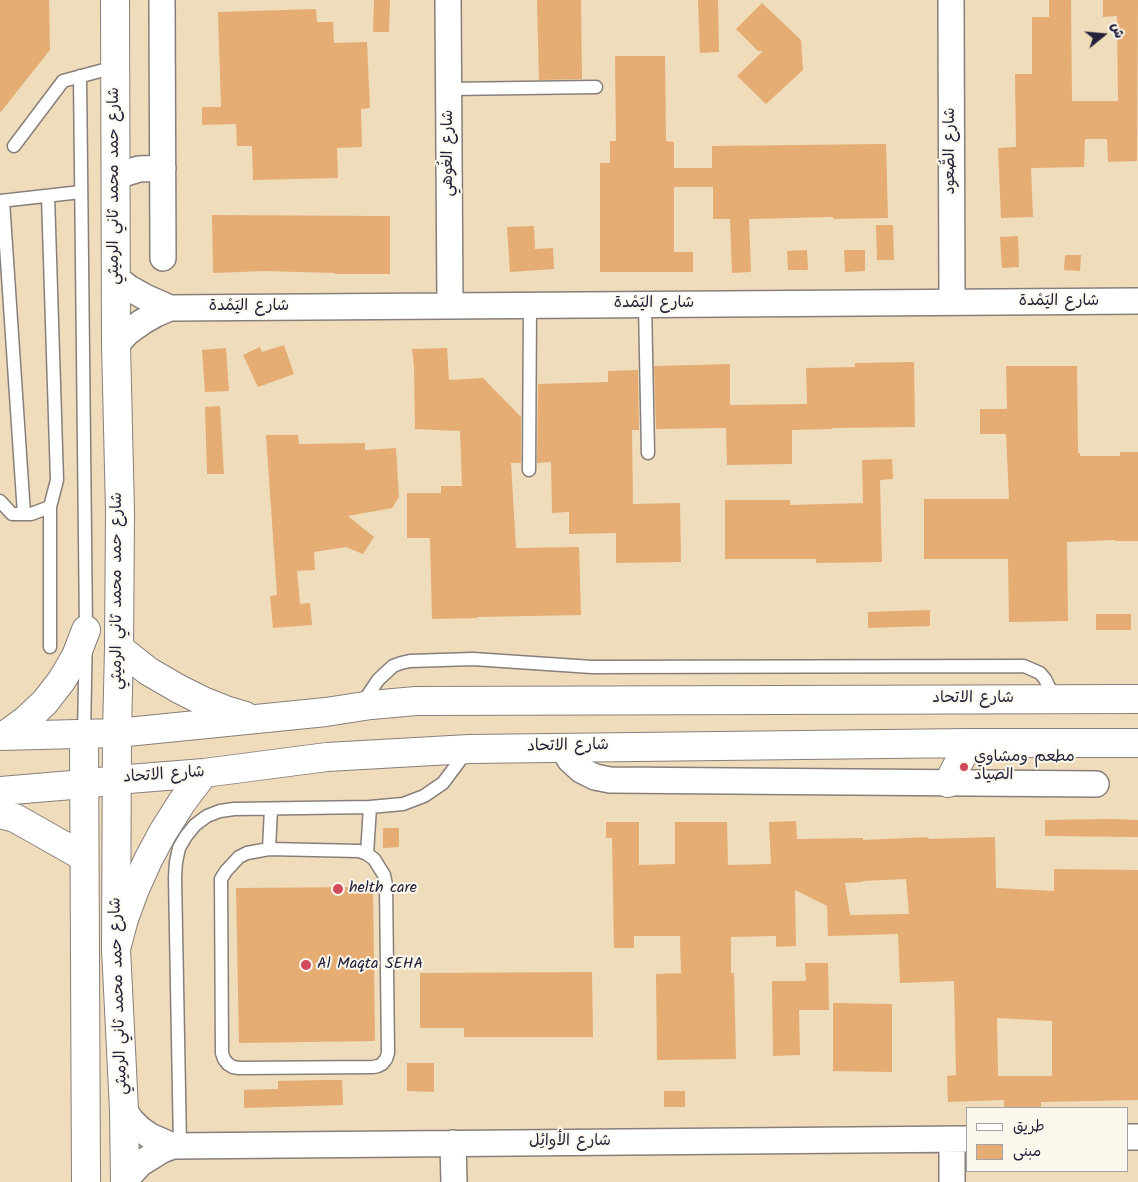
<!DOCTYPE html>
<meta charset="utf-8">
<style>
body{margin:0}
#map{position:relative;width:1138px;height:1182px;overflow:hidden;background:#efdcbb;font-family:Kalam,"Playpen Sans Arabic",sans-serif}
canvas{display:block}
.legend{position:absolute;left:966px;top:1107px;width:162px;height:65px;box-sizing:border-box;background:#fbf7ec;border:1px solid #a4a2a5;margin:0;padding:6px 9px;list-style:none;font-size:15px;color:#22223b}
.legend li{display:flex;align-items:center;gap:10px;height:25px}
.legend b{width:25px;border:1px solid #a4a2a5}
.north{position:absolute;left:1078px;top:10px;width:50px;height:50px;-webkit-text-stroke:4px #fbf7ec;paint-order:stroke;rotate:73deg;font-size:14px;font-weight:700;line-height:20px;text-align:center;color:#22223b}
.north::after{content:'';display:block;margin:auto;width:18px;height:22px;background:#22223b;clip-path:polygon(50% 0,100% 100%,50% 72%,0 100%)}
</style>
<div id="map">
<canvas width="1138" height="1182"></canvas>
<ul class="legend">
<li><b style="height:6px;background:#fff"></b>طريق</li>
<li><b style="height:14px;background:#e5ac73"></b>مبنى</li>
</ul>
<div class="north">ش</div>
</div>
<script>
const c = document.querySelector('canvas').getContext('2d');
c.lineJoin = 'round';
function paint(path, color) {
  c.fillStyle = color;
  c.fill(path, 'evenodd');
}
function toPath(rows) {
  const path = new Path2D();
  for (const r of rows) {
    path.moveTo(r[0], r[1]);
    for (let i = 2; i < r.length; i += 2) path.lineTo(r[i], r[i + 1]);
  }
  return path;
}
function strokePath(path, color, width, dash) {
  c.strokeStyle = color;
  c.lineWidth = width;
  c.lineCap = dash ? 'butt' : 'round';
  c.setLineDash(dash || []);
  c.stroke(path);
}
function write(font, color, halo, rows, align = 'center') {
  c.font = font + ' Kalam,"Playpen Sans Arabic",sans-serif';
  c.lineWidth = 4;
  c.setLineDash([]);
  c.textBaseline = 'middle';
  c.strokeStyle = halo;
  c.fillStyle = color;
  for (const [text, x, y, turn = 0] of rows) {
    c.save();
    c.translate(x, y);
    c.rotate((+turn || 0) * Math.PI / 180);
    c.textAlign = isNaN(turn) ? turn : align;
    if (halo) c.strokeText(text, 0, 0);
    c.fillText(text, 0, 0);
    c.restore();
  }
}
paint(toPath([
 [0,0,49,0,50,50,0,113],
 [374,0,390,0,389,32,373,32],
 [537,0,581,0,582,79,539,80],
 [698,0,718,0,719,52,700,53],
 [1049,0,1071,0,1072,101,1118,101,1117,16,1103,17,1103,0,1138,0,1137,161,1108,162,1107,139,1085,139,1084,167,1031,168,1033,217,1001,218,998,148,1016,147,1015,74,1032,74,1032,17,1049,17],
 [762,3,801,40,803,70,766,104,737,76,763,51,758,51,736,29],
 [316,9,317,22,333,22,334,43,367,42,370,108,361,109,362,147,337,148,338,178,253,180,252,146,237,146,236,124,202,125,202,107,221,107,218,12],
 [615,56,665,56,666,141,674,142,674,168,712,168,712,146,886,144,888,218,833,219,833,217,749,219,751,272,732,273,730,219,713,219,713,187,674,187,674,252,693,252,693,272,600,272,600,163,610,163,610,141,616,141],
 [212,215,390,216,390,274,335,274,335,273,265,271,213,273],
 [876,225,893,225,894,260,877,260],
 [534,226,535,249,553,248,554,269,510,272,507,227],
 [1018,236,1019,267,1002,268,1000,237],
 [807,250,808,270,788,270,787,251],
 [844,250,865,250,865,271,845,272],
 [1065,255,1081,255,1080,271,1064,270],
 [284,345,294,374,258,387,243,355,260,347,262,352],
 [226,348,229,391,205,392,202,350],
 [447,348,449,380,483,378,521,417,521,463,511,463,516,548,579,547,581,615,477,617,477,618,432,619,430,538,407,538,407,493,441,493,441,486,462,486,460,431,415,429,414,366,412,349],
 [914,362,915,427,832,428,832,429,792,430,792,464,727,465,726,428,656,429,654,366,730,364,730,405,807,404,806,368,855,367,855,363],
 [1006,366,1077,366,1078,453,1080,453,1080,456,1120,456,1120,452,1138,452,1138,541,1115,541,1115,540,1067,542,1068,621,1009,622,1008,559,924,559,924,499,1009,499,1006,434,980,434,980,409,1007,409],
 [638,370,639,430,632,430,633,504,680,503,681,562,616,563,616,533,569,534,569,512,552,513,551,462,537,463,538,384,608,382,608,371],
 [220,406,224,474,207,474,205,407],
 [266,435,298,435,299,444,365,443,365,450,396,448,399,497,392,508,348,516,374,537,363,554,346,547,314,552,315,570,297,571,300,604,310,603,312,625,273,628,270,596,277,595],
 [892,459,893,479,880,480,882,562,816,563,816,559,725,559,725,500,790,500,790,505,863,503,862,460],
 [930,610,930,626,868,628,868,612],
 [1096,614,1131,614,1131,630,1096,630],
 [1113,819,1138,820,1138,837,1045,836,1045,820],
 [796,821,797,839,863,838,863,840,928,837,929,839,995,837,996,888,1054,891,1054,869,1138,870,1138,1100,1041,1102,1041,1107,1004,1108,1004,1100,948,1102,947,1076,956,1075,954,981,900,983,898,934,828,936,827,906,795,890,796,946,776,947,776,936,731,937,731,973,734,973,736,1059,657,1060,656,974,681,973,680,936,634,936,634,948,614,948,612,838,606,838,606,822,639,822,639,865,675,864,675,822,727,822,728,865,771,864,769,822],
 [906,879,909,914,850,915,845,883,862,882,863,881],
 [997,1018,1052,1021,1052,1076,998,1076],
 [383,828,399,828,399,847,383,848],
 [373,887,375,1041,239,1043,236,888],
 [805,963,828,963,829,1010,799,1010,800,1055,773,1056,772,981,806,981],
 [592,972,593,1037,464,1037,464,1028,420,1028,420,973],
 [833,1003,892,1004,892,1072,833,1071],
 [407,1063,434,1063,434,1092,407,1091],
 [326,1080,342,1080,343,1105,244,1108,244,1090,278,1089,278,1081],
 [664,1091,685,1091,685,1107,664,1107]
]), '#e5ac73');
const service = toPath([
 [80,76,86,630,84,734],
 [449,89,596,87],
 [14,146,63,81,115,67],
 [0,201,81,192],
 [3,201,24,514],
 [645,304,648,453],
 [529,470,530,305],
 [0,501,12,514,31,514,50,507,57,480,48,196],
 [50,647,50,507],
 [362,704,378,680,393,666,401,663,410,661,473,659,592,667,1024,666,1040,673,1045,679,1055,699],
 [269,849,359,851,367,854,374,859,384,875,386,885,388,1053,386,1059,382,1064,378,1066,373,1067,239,1068,233,1067,228,1064,224,1059,222,1053,221,879,226,871,239,857,247,853,269,849],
 [269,849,271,809],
 [367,854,370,807],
 [180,1146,175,877,176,862,179,848,186,836,195,825,207,816,220,811,234,809,370,807,403,804,424,796,443,783,467,751]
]);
const minor = toPath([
 [162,0,163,258],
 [448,0,450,306],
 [951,0,952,302],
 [116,176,139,169,163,168],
 [115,277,129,288,145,297,170,308,1138,301],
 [116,345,128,332,142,322,156,314,170,308],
 [562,747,570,760,581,770,595,777,610,780,1096,784],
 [124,1110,131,1120,140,1129,150,1136,173,1146,967,1139],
 [1127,1137,1138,1137],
 [952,1139,952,1182],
 [453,1143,454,1182],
 [125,1180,141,1163,162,1150,173,1146]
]);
const tertiary = toPath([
 [117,733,116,949,124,1110,125,1182],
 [84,734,86,1182]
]);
const secondary = toPath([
 [115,0,116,345,120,511,119,648,117,733],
 [119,648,148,671,179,689,203,701,228,711,245,716],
 [0,736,117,733,326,712,371,705,416,701,1138,699],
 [4,736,26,720,45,702,62,680,76,656,86,630],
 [948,783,969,743],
 [0,791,84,784,116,780,204,773,327,757,469,749,969,743,1138,743],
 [0,814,15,818,84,857],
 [116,949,124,919,135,889,148,860,163,832,182,802,204,773]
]);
strokePath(service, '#887f7b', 15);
strokePath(minor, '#887f7b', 28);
strokePath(tertiary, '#887f7b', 30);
strokePath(secondary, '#887f7b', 30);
strokePath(service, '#fff', 12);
strokePath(minor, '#fff', 25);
strokePath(tertiary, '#fff', 28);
strokePath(secondary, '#fff', 28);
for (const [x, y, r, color] of [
 [964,767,5,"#d1495b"],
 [338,889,6,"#d1495b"],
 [306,965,6,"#d1495b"]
]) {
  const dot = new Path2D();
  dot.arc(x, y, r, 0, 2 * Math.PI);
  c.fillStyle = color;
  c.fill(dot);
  strokePath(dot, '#fbf7ec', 2);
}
write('16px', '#22223b', '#fbf7ec', [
 ["شارع الصُّعود",951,151,-90],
 ["شارع الغُوهي",449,153,-90],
 ["شارع حمد محمد ثاني الرميثي",115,186,-90],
 ["شارع اليَمْدة",1059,302],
 ["شارع اليَمْدة",654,304],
 ["شارع اليَمْدة",249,307],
 ["شارع حمد محمد ثاني الرميثي",118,591,-90],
 ["شارع الاتحاد",973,699],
 ["شارع الاتحاد",568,747,-1],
 ["شارع الاتحاد",164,776,-4],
 ["شارع حمد محمد ثاني الرميثي",120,996,-92],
 ["شارع الأوائِل",570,1142]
]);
write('16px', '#22223b', '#fbf7ec', [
 ["مطعم ومشاوي",974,758],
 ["الصياد",974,776],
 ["helth care",349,889],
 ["Al Maqta SEHA",317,965]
], 'left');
</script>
